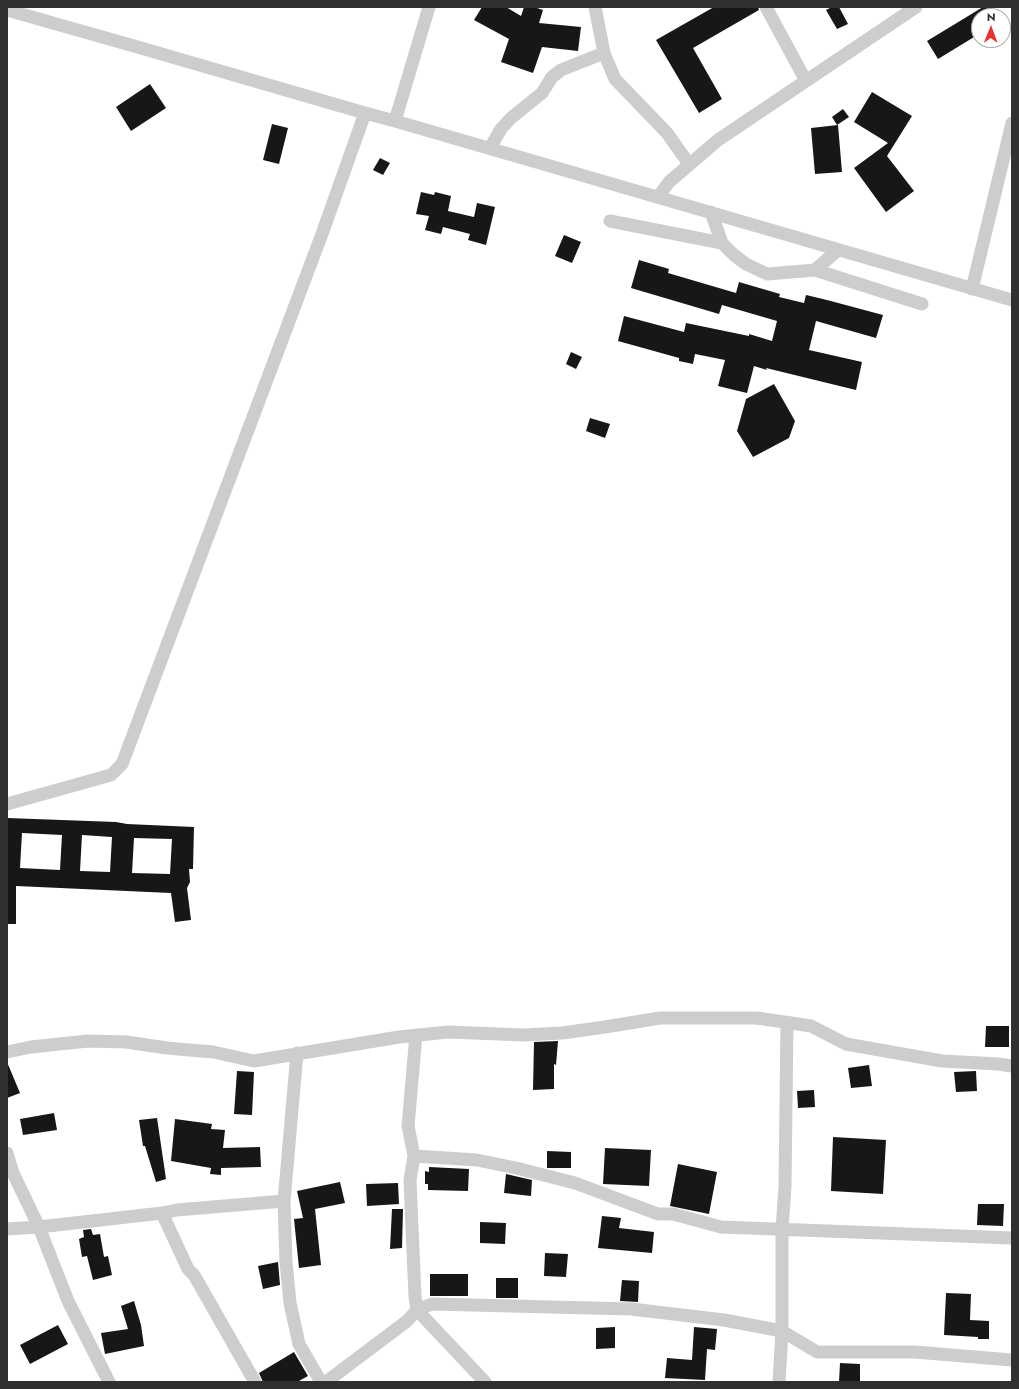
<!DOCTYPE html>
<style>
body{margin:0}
#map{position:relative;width:1019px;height:1389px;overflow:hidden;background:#fff;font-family:Jost,sans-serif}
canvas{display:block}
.frame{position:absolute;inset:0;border:8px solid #303030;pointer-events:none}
.north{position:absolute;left:971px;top:8px;width:40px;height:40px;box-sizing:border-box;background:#fff;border:1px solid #acacac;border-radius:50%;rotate:1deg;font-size:11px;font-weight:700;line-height:16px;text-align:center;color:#303030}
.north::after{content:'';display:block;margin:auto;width:14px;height:18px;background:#e63332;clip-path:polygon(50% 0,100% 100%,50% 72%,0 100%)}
</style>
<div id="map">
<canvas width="1019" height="1389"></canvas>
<div class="frame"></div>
<div class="north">N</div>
</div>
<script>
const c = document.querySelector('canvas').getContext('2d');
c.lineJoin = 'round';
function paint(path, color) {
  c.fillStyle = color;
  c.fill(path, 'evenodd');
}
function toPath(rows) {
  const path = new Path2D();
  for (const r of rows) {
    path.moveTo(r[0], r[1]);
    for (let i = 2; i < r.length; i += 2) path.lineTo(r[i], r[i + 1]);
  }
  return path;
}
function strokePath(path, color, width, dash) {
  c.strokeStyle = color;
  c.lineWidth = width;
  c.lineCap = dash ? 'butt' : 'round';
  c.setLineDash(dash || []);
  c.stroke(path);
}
paint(toPath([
 [482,7,506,7,521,16,524,7,534,7,543,10,539,23,581,27,578,51,542,47,533,73,501,62,509,39,474,20],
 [714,7,758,7,759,10,693,48,722,99,699,113,656,40],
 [832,7,839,7,848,24,837,29,826,10],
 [983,7,989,7,995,16,979,16,979,34,938,59,927,41],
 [150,84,166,108,131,131,116,107],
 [872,92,912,116,887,156,914,191,886,212,854,168,888,143,854,122],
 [843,109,849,117,837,125,832,117],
 [272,124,288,128,279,164,263,160],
 [838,125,842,172,815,174,811,128],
 [380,158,390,163,383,175,373,170],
 [421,192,434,195,435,192,451,196,448,211,474,217,477,203,495,207,486,245,468,240,470,234,443,227,441,234,425,230,429,216,416,214],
 [564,235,581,242,572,263,555,256],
 [639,260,669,269,668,273,736,293,739,282,780,294,779,297,804,303,806,295,827,300,883,315,876,338,816,321,809,350,862,362,856,390,766,368,767,370,754,366,747,393,718,386,725,360,695,354,693,364,679,361,679,358,618,341,624,316,684,332,686,323,749,336,749,334,772,341,777,321,722,305,719,314,631,288],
 [571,352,582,357,576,369,566,364],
 [774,384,795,421,789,438,753,457,737,431,746,399],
 [590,418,610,424,605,438,586,431],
 [7,818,116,822,127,824,194,827,193,869,189,869,190,882,187,888,191,920,175,922,171,893,16,886,16,924,7,924],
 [22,833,62,835,60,870,20,868],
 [82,835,112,837,110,872,80,871],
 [134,838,172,839,170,874,132,873],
 [986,1026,1009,1026,1009,1047,985,1047],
 [558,1041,556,1065,554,1064,554,1089,533,1090,534,1042],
 [7,1062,20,1093,7,1098],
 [869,1065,872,1086,851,1088,848,1068],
 [237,1071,254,1072,252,1115,234,1114],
 [976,1071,977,1091,956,1092,954,1072],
 [814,1090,815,1107,798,1108,797,1091],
 [54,1113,57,1130,23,1135,20,1119],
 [157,1118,166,1179,156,1182,145,1146,143,1146,139,1120],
 [175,1119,212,1124,211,1129,225,1130,223,1148,260,1147,261,1167,221,1168,221,1175,210,1174,211,1168,171,1161],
 [833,1137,886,1140,883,1194,831,1191],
 [605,1148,651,1150,649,1186,603,1184],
 [547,1151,571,1152,571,1168,547,1168],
 [678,1164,717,1172,709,1214,670,1206],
 [429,1167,469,1169,468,1191,428,1190,428,1184,425,1184,425,1171,429,1172],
 [506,1174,532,1180,531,1196,504,1193],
 [340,1182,345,1203,315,1209,321,1265,299,1268,294,1219,303,1218,297,1191],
 [398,1183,399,1204,367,1206,366,1184],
 [978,1204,1004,1204,1003,1226,977,1225],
 [392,1209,403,1209,402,1248,390,1249],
 [602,1216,621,1218,619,1228,654,1232,652,1253,598,1248],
 [480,1222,506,1223,505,1244,480,1243],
 [91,1229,93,1235,100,1234,104,1257,108,1256,112,1275,93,1280,87,1256,82,1257,79,1239,84,1237,83,1230],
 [545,1253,568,1254,566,1277,544,1276],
 [278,1262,280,1285,263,1289,258,1266],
 [430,1274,468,1274,468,1296,430,1296],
 [496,1278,518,1278,518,1298,496,1298],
 [622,1280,639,1281,638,1302,620,1301],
 [946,1293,971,1294,970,1320,989,1321,989,1339,978,1339,978,1337,944,1335],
 [134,1301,141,1325,144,1346,105,1354,101,1333,128,1329,121,1306],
 [58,1325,68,1344,30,1364,20,1345],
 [615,1327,615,1348,596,1349,596,1328],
 [694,1327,717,1329,715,1350,707,1349,705,1380,665,1378,667,1358,692,1360],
 [294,1352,308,1376,297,1382,263,1382,259,1373],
 [840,1363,860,1364,860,1382,839,1382]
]), '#171717');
strokePath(toPath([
 [595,7,604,53,615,79,667,133,689,164],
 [766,7,806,81],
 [7,10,141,48,365,113,395,121,1012,300],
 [395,121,429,7],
 [490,148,501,129,511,118,542,93,552,77,561,70,604,53],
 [658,197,669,182,718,140,916,7],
 [711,212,722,243,734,255,746,264,767,274,815,270,838,250],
 [610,221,722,243],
 [815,270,922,304],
 [972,289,1012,123],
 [7,804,111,775,122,764,322,234,365,113],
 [416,1035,408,1126,414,1156,410,1180,415,1297,417,1310,485,1382],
 [7,1052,31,1047,88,1041,126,1042,167,1048,213,1052,254,1061,399,1037,448,1032,524,1035,562,1033,605,1027,660,1018,757,1018,811,1026,846,1044,942,1061,998,1064,1012,1066],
 [297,1053,284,1201,286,1262,290,1303,299,1344,321,1382],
 [7,1153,13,1173,39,1227,68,1301,109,1382],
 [414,1156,477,1160,516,1168,575,1183,658,1214,673,1214,721,1227,1012,1238],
 [162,1213,188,1269,194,1275,255,1382],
 [7,1229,39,1227,162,1213,177,1210,284,1201],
 [326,1382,407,1321,417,1310,432,1304,631,1309,724,1320,782,1331,817,1352,915,1352,1012,1360],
 [779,1382,782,1331,782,1230,785,1186,787,1022]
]), '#cdcdcd', 13);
</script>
